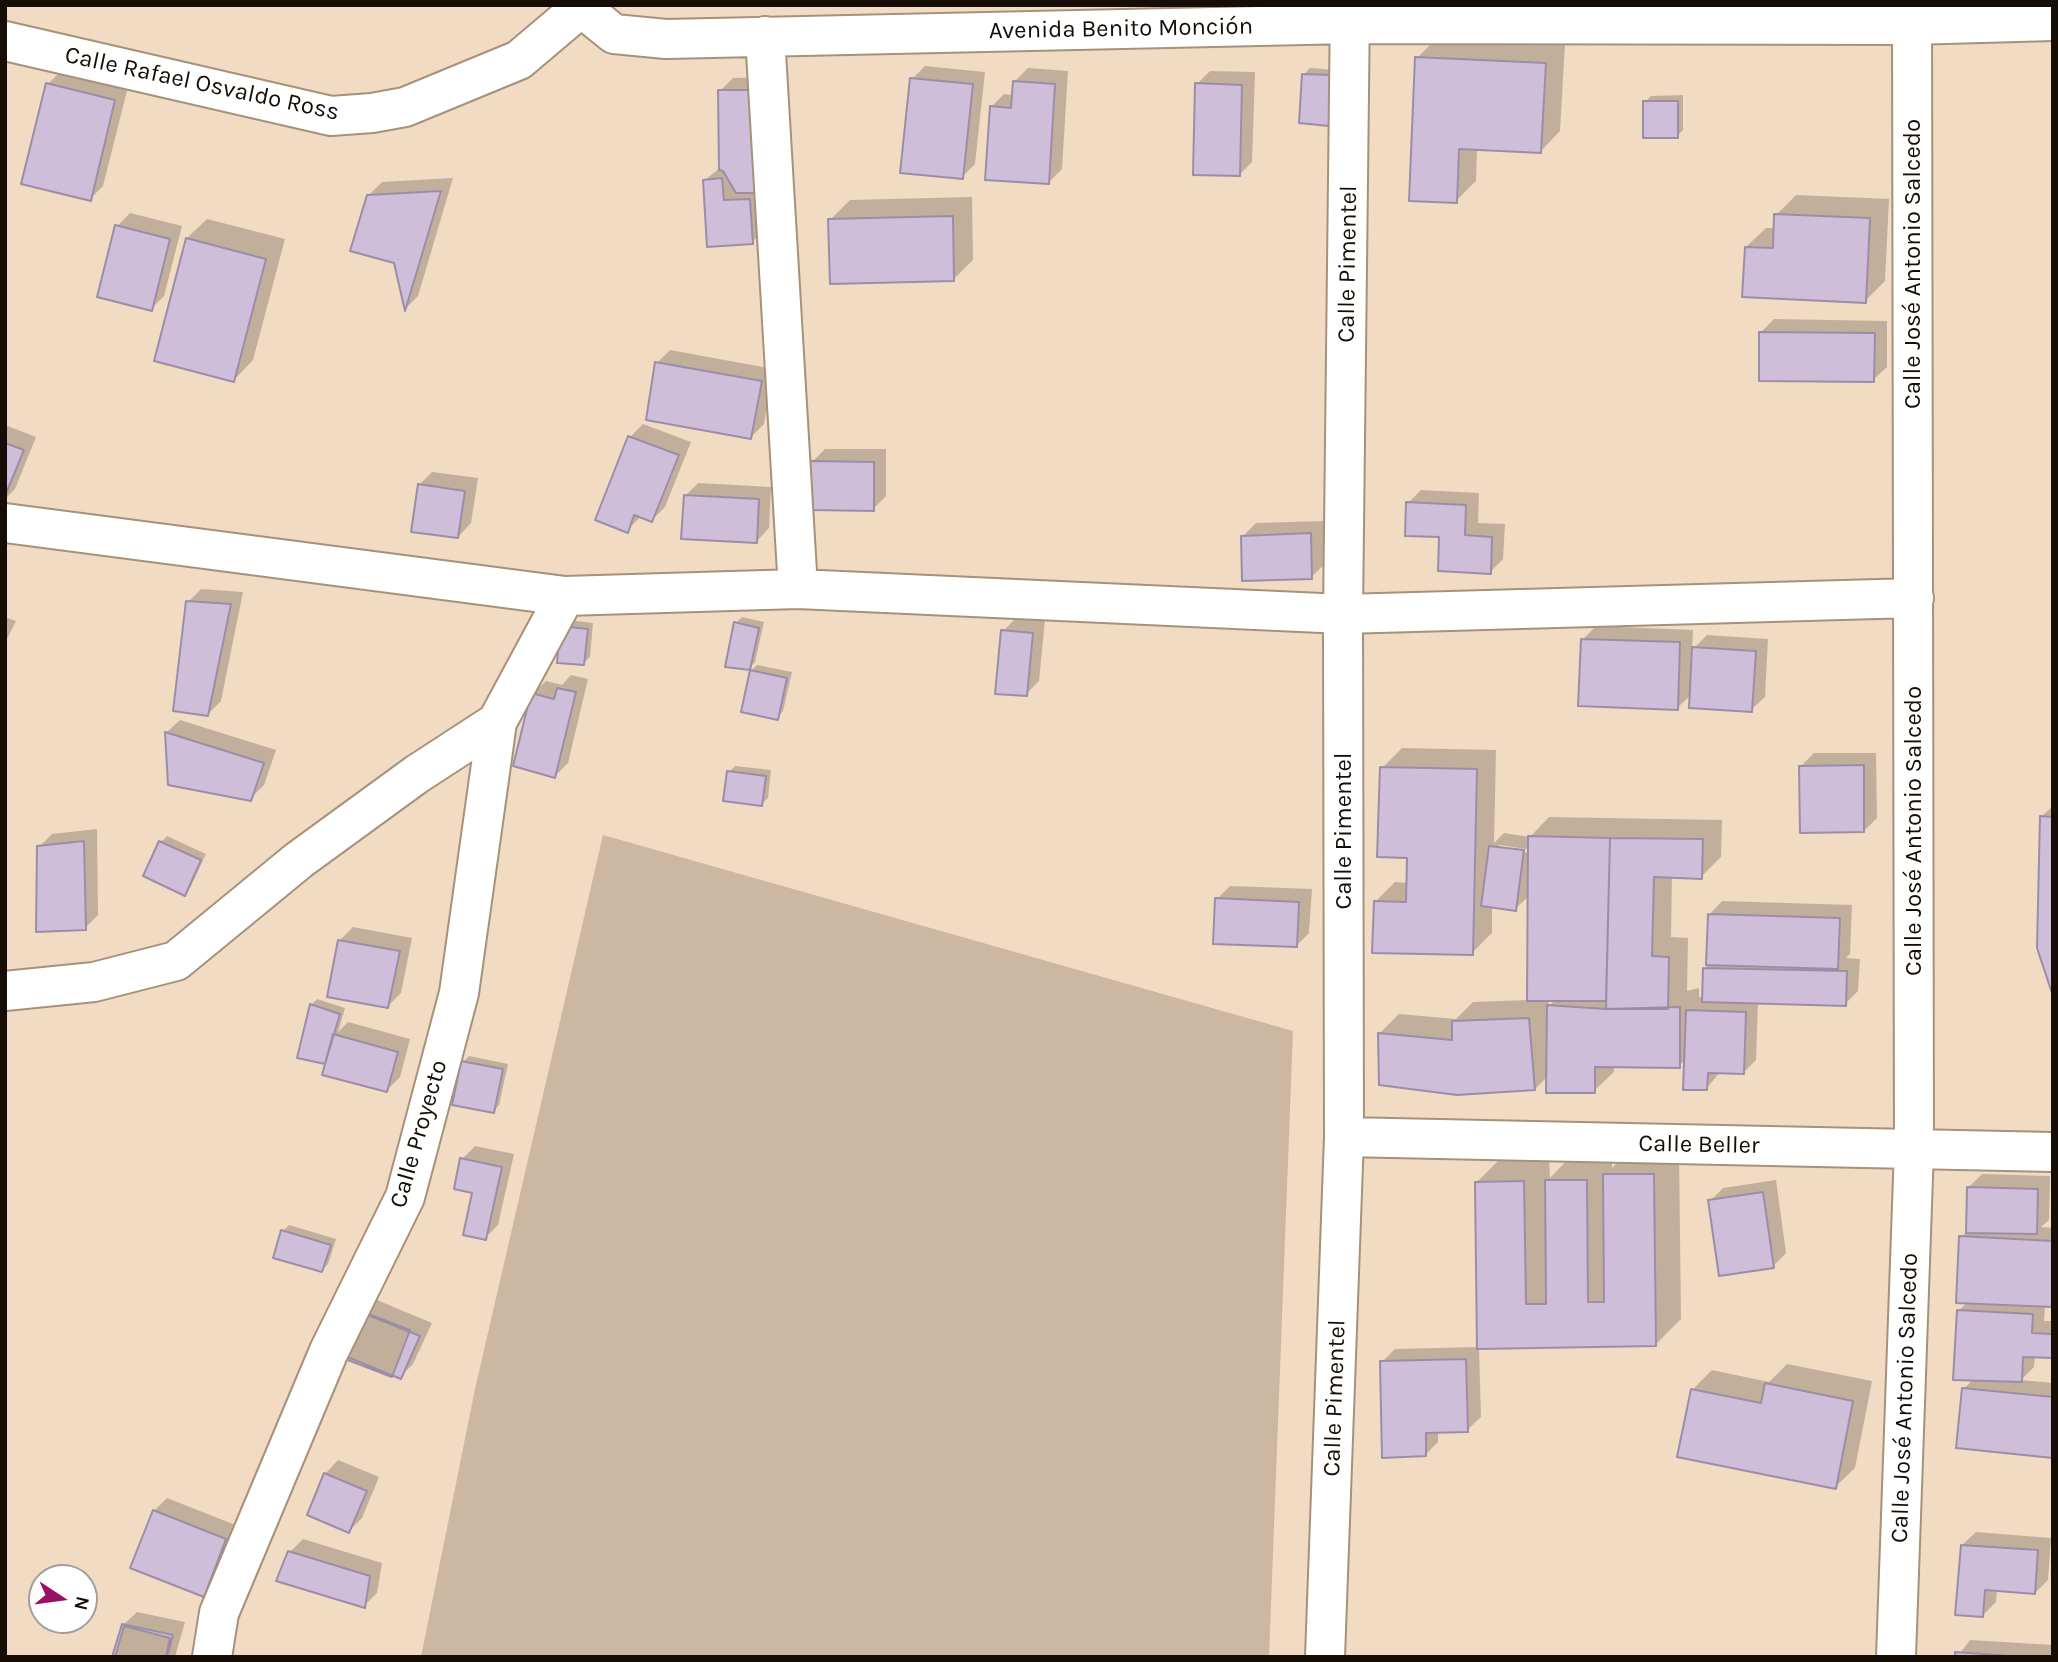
<!DOCTYPE html>
<meta charset="utf-8">
<style>
body{margin:0}
#map{position:relative;width:2058px;height:1662px;overflow:hidden;background:#f2dbc3;font-family:Karla,sans-serif}
canvas{display:block}
.frame{position:absolute;inset:0;border:7px solid #160e06;pointer-events:none}
.north{position:absolute;left:28px;top:1564px;width:70px;height:70px;box-sizing:border-box;background:#fff;border:2px solid #a29f9b;border-radius:50%;rotate:103deg;font-size:19px;font-weight:700;line-height:28px;text-align:center;color:#160e06}
.north::after{content:'';display:block;margin:auto;width:24px;height:32px;background:#971168;clip-path:polygon(50% 0,100% 100%,50% 72%,0 100%)}
</style>
<div id="map">
<canvas width="2058" height="1662"></canvas>
<div class="frame"></div>
<div class="north">N</div>
</div>
<script>
const c = document.querySelector('canvas').getContext('2d');
c.lineJoin = 'round';
function paint(path, color) {
  c.fillStyle = color;
  c.fill(path, 'evenodd');
}
function toPath(rows) {
  const path = new Path2D();
  for (const r of rows) {
    path.moveTo(r[0], r[1]);
    for (let i = 2; i < r.length; i += 2) path.lineTo(r[i], r[i + 1]);
  }
  return path;
}
function strokePath(path, color, width, dash) {
  c.strokeStyle = color;
  c.lineWidth = width;
  c.lineCap = dash ? 'butt' : 'round';
  c.setLineDash(dash || []);
  c.stroke(path);
}
function write(font, color, halo, rows, align = 'center') {
  c.font = font + ' Karla,sans-serif';
  c.lineWidth = 6;
  c.setLineDash([]);
  c.textBaseline = 'middle';
  c.strokeStyle = halo;
  c.fillStyle = color;
  for (const [text, x, y, turn = 0] of rows) {
    c.save();
    c.translate(x, y);
    c.rotate((+turn || 0) * Math.PI / 180);
    c.textAlign = isNaN(turn) ? turn : align;
    if (halo) c.strokeText(text, 0, 0);
    c.fillText(text, 0, 0);
    c.restore();
  }
}
paint(toPath([
 [603,835,1293,1031,1269,1657,421,1657,475,1389]
]), '#ccb7a2');
paint(toPath([
 [1437,38,1565,44,1560,131,1541,151,1477,148,1476,181,1456,201,1417,58],
 [925,66,985,72,975,164,962,177,912,79],
 [1028,68,1068,71,1062,169,1049,182,991,107,1004,94,1014,95,1015,81],
 [1310,68,1336,70,1334,118,1328,124,1303,75],
 [61,71,128,87,103,186,90,199,48,84],
 [1210,71,1255,72,1252,162,1239,175,1197,84],
 [774,77,765,229,752,242,705,180,721,167,720,91,733,78],
 [1683,95,1683,130,1677,136,1645,102,1651,96],
 [453,178,418,296,406,308,395,262,369,195,382,182],
 [1796,195,1889,199,1885,281,1865,301,1746,247,1766,228,1776,228,1776,215],
 [972,197,973,260,954,279,830,220,850,200],
 [130,213,182,226,164,296,151,309,117,226],
 [207,219,285,239,253,360,234,380,187,238],
 [1774,319,1887,321,1887,367,1873,380,1761,332],
 [670,350,774,369,764,424,751,437,657,363],
 [643,424,691,442,665,507,652,520,641,516,627,531,597,519,630,437],
 [5,425,36,437,15,489,5,499],
 [825,449,886,449,886,496,873,509,812,462],
 [432,472,478,478,471,523,458,537,419,485],
 [698,483,771,487,769,528,756,542,685,496],
 [1421,490,1479,493,1478,523,1505,524,1503,559,1490,572,1441,535,1408,503],
 [1324,521,1325,564,1311,577,1243,536,1256,523],
 [201,589,243,592,221,701,207,715,188,602],
 [5,617,16,621,5,643],
 [742,617,764,622,755,662,749,668,736,623],
 [1016,618,1045,620,1039,681,1026,694,1003,631],
 [568,620,593,623,590,657,583,664,558,661],
 [1596,626,1693,630,1692,650,1707,635,1768,639,1765,697,1751,710,1692,694,1677,708,1583,639],
 [757,665,792,672,783,711,777,718,751,671],
 [571,675,588,679,568,763,555,776,532,694,546,681,562,685],
 [180,720,276,750,264,785,250,799,170,784,167,732],
 [1402,748,1496,750,1494,843,1504,833,1530,837,1549,817,1722,820,1721,857,1701,877,1672,876,1671,937,1688,938,1687,991,1699,988,1699,997,1704,997,1709,915,1722,901,1852,905,1850,954,1846,958,1860,959,1858,991,1845,1004,1758,1002,1756,1060,1743,1073,1720,1072,1706,1089,1686,1059,1679,1066,1614,1065,1614,1072,1594,1091,1548,1076,1535,1089,1380,1033,1399,1014,1456,1019,1473,1002,1529,1000,1530,895,1515,909,1492,906,1492,933,1472,953,1375,902,1395,882,1409,883,1409,856,1382,768],
 [1499,845,1533,850,1532,853,1499,849],
 [1548,999,1556,999,1549,1006],
 [1814,753,1876,753,1877,818,1864,831,1801,766],
 [735,766,771,770,768,798,761,804,729,772],
 [2053,806,2053,990,2041,817],
 [97,829,98,915,85,928,39,847,52,834],
 [167,836,206,854,190,888,184,894,161,842],
 [1230,886,1312,889,1309,933,1296,946,1217,899],
 [353,927,412,938,401,993,388,1006,340,940],
 [317,999,345,1008,338,1032,348,1022,410,1039,400,1077,387,1090,327,1063,311,1005],
 [469,1056,508,1064,499,1105,493,1112,463,1062],
 [475,1146,514,1154,498,1225,485,1238,462,1159],
 [1630,1149,1679,1149,1681,1319,1655,1345,1479,1348,1481,1417,1467,1430,1438,1431,1438,1442,1425,1455,1382,1362,1395,1349,1479,1347,1476,1183,1502,1157,1549,1157,1550,1178,1572,1155,1612,1155,1612,1168],
 [1982,1174,2050,1176,2049,1220,2041,1227,2053,1228,2053,1306,2045,1305,2044,1321,2053,1321,2053,1357,2035,1356,2034,1367,2021,1380,2053,1383,2053,1456,1963,1389,1974,1379,1958,1311,1968,1302,1961,1237,1968,1231,1969,1187],
 [1776,1180,1786,1253,1773,1266,1710,1201,1723,1188],
 [289,1225,336,1239,328,1264,322,1270,283,1231],
 [372,1298,432,1323,413,1364,400,1377,342,1356],
 [1787,1364,1872,1381,1855,1468,1835,1487,1692,1390,1712,1370,1769,1382],
 [338,1460,379,1477,362,1518,349,1531,325,1474],
 [167,1498,238,1526,216,1582,203,1595,154,1511],
 [1976,1532,2051,1538,2048,1580,2035,1593,1997,1590,1996,1602,1983,1615,1962,1545],
 [303,1539,382,1563,377,1593,364,1606,290,1552],
 [137,1612,185,1622,175,1657,114,1657,123,1625],
 [1970,1640,2053,1645,2053,1657,1957,1657]
]), '#0003');
const building = toPath([
 [1415,57,1546,63,1541,153,1459,149,1457,203,1409,201,1415,57],
 [1302,74,1331,75,1329,126,1299,123,1302,74],
 [910,78,973,84,963,179,900,173,910,78],
 [1013,81,1055,84,1049,184,985,180,990,106,1011,108,1013,81],
 [46,83,115,100,91,201,21,184,46,83],
 [1195,83,1242,85,1240,176,1193,175,1195,83],
 [718,90,761,90,762,193,736,193,723,171,719,170,718,90],
 [1643,101,1678,101,1678,138,1643,138,1643,101],
 [722,178,724,200,750,199,753,244,707,247,703,180,722,178],
 [441,191,405,311,394,263,350,251,367,195,441,191],
 [1774,214,1870,218,1866,303,1742,297,1745,247,1773,248,1774,214],
 [953,216,954,281,830,284,828,219,953,216],
 [115,225,170,239,152,311,97,297,115,225],
 [186,238,266,259,234,382,154,361,186,238],
 [1759,332,1875,333,1874,382,1759,381,1759,332],
 [655,362,762,381,751,439,646,420,655,362],
 [628,436,679,455,652,522,634,515,628,533,595,520,628,436],
 [5,443,24,450,5,496,5,443],
 [810,461,874,462,874,511,810,510,810,461],
 [418,484,465,491,458,538,411,532,418,484],
 [684,495,759,499,757,543,681,539,684,495],
 [1406,502,1466,505,1465,535,1492,537,1491,574,1438,571,1439,537,1405,536,1406,502],
 [1311,533,1312,579,1242,581,1241,536,1311,533],
 [186,601,231,604,208,716,173,711,186,601],
 [734,622,759,628,750,670,725,667,734,622],
 [560,626,588,629,584,665,557,663,560,626],
 [1001,630,1033,633,1027,696,995,694,1001,630],
 [1581,639,1680,642,1678,710,1578,706,1581,639],
 [1692,647,1756,651,1752,712,1689,708,1692,647],
 [750,670,787,678,778,720,741,712,750,670],
 [557,688,576,692,555,778,513,766,531,693,554,699,557,688],
 [165,732,264,763,251,801,168,785,165,732],
 [1864,765,1864,832,1800,833,1799,766,1864,765],
 [1380,767,1477,769,1473,955,1372,953,1374,901,1406,902,1407,858,1377,857,1380,767],
 [727,771,766,776,762,806,723,801,727,771],
 [2040,816,2053,817,2053,996,2037,948,2040,816],
 [1528,836,1610,838,1606,1001,1527,1001,1528,836],
 [1610,838,1703,839,1702,879,1654,877,1652,956,1669,957,1668,1009,1606,1009,1610,838],
 [84,841,86,930,36,932,37,846,84,841],
 [159,841,201,860,185,896,143,876,159,841],
 [1489,846,1524,850,1516,911,1481,906,1489,846],
 [1215,898,1299,902,1297,947,1213,944,1215,898],
 [1708,914,1840,918,1838,969,1706,965,1708,914],
 [338,940,400,951,388,1008,327,997,338,940],
 [1703,968,1847,971,1846,1006,1702,1002,1703,968],
 [310,1004,340,1014,325,1064,297,1058,310,1004],
 [1547,1005,1606,1009,1680,1007,1680,1068,1595,1067,1595,1093,1546,1093,1547,1005],
 [1686,1010,1746,1012,1744,1074,1708,1073,1707,1090,1683,1090,1686,1010],
 [1529,1018,1535,1090,1457,1095,1379,1085,1378,1033,1452,1040,1452,1021,1529,1018],
 [333,1034,398,1052,387,1092,322,1075,333,1034],
 [461,1061,503,1069,494,1113,452,1105,461,1061],
 [460,1158,502,1167,486,1240,463,1235,472,1193,454,1189,460,1158],
 [1603,1174,1654,1174,1656,1346,1477,1349,1475,1182,1524,1181,1526,1304,1546,1304,1545,1180,1587,1180,1588,1302,1604,1302,1603,1174],
 [1967,1187,2038,1189,2037,1234,1966,1233,1967,1187],
 [1763,1192,1774,1268,1719,1276,1708,1200,1763,1192],
 [281,1230,331,1245,322,1272,273,1258,281,1230],
 [1959,1236,2053,1241,2053,1307,1956,1303,1959,1236],
 [358,1310,410,1330,392,1377,340,1357,358,1310],
 [1957,1310,2033,1314,2032,1333,2053,1334,2053,1358,2023,1357,2022,1382,1953,1380,1957,1310],
 [363,1313,420,1336,401,1379,345,1356,363,1313],
 [1466,1359,1468,1432,1426,1433,1426,1456,1382,1458,1380,1361,1466,1359],
 [1765,1383,1853,1401,1836,1489,1677,1457,1691,1389,1761,1403,1765,1383],
 [1962,1388,2053,1397,2053,1458,1956,1448,1962,1388],
 [324,1473,367,1491,349,1533,307,1515,324,1473],
 [153,1510,226,1539,204,1597,130,1568,153,1510],
 [1961,1545,2038,1550,2035,1594,1985,1590,1983,1617,1955,1615,1961,1545],
 [288,1551,370,1576,365,1608,276,1581,288,1551],
 [122,1624,173,1635,167,1657,112,1657,122,1624],
 [124,1626,170,1638,166,1657,115,1657,124,1626],
 [1955,1652,2026,1657,1955,1657,1955,1652]
]);
paint(building, '#cebeda');
strokePath(building, '#9c8da7', 2);
const minor = toPath([
 [578,5,614,34,666,39,1351,24,1911,25,2053,21],
 [765,36,798,589],
 [5,41,331,116,372,113,405,107,519,60,584,5],
 [5,523,565,596,798,589,1343,614,1914,598],
 [5,991,94,982,176,961,299,860,417,774,497,722],
 [1344,1137,2053,1152],
 [212,1657,219,1613,329,1351,405,1197,459,993,497,722,565,596],
 [1325,1657,1344,1137,1343,614,1350,5],
 [1896,1657,1914,1149,1912,5]
]);
strokePath(minor, '#a6917a', 42);
strokePath(minor, '#fff', 38);
write('24px', '#160e06', '#fff', [
 ["Avenida Benito Monción",1121,29,-1],
 ["Calle Rafael Osvaldo Ross",202,84,12],
 ["Calle Pimentel",1348,264,-89],
 ["Calle José Antonio Salcedo",1913,264,-90],
 ["Calle Pimentel",1344,831,-90],
 ["Calle José Antonio Salcedo",1914,831,-90],
 ["Calle Proyecto",419,1134,-74],
 ["Calle Beller",1699,1145,1],
 ["Calle Pimentel",1335,1398,-88],
 ["Calle José Antonio Salcedo",1905,1398,-88]
]);
</script>
